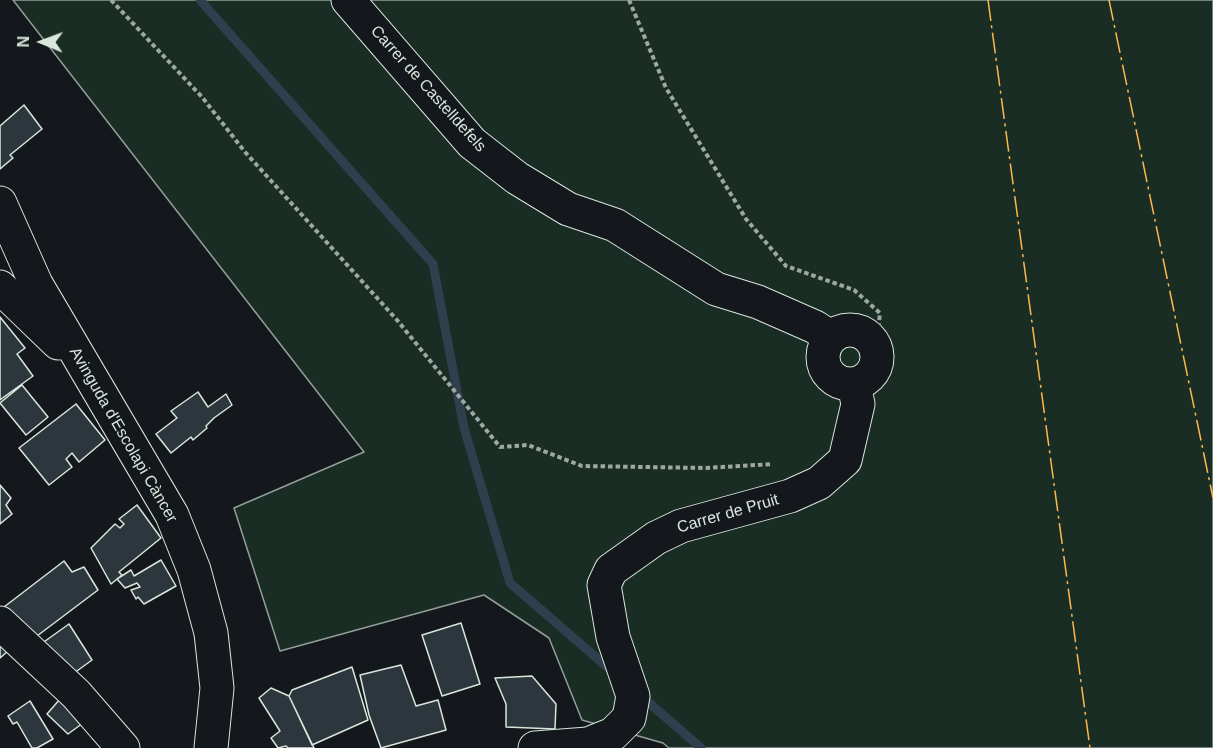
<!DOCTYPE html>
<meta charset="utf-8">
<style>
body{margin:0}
#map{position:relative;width:1213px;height:748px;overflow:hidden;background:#14181c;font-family:Arial,sans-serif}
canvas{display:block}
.north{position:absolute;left:12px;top:12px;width:60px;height:60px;-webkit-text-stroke:4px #14181c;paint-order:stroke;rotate:271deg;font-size:16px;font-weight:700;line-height:24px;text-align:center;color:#d8e6dc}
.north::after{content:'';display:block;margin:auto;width:21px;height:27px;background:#d8e6dc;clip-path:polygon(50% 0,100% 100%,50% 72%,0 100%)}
</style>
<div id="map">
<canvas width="1213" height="748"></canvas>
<div class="north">N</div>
</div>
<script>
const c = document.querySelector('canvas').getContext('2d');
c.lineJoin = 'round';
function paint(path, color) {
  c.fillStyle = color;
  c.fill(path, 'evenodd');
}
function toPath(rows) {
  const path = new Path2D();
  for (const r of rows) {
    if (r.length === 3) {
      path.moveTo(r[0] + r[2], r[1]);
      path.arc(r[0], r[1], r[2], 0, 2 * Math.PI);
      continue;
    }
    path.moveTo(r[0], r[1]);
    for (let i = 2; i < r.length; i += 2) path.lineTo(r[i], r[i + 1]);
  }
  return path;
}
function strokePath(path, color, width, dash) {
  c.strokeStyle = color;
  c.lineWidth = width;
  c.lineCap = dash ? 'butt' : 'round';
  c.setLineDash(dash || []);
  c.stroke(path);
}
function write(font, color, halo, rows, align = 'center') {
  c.font = font + ' Arial,sans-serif';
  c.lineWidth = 4.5;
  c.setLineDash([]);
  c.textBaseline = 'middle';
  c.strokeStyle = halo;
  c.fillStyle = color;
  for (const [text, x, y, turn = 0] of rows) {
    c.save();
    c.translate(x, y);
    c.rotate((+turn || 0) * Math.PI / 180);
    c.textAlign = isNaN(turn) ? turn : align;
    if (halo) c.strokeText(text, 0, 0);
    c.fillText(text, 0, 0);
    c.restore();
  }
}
const green = toPath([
 [13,0,1213,0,1213,748,669,748,663,743,582,720,549,638,484,595,280,651,234,508,364,452,13,0]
]);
paint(green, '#1a2d24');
strokePath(green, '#939e99', 1.5);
strokePath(toPath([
 [200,0,433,264,464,428,510,583,613,672],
 [640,695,701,748]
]), '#2f3f4d', 9);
const building = toPath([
 [24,105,42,129,10,155,13,158,0,169,0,126,24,105],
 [0,317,25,348,17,354,33,376,0,400,0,317],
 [22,385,48,417,26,435,0,403,22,385],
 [198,392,208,407,226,394,232,405,214,418,206,426,207,428,193,440,191,437,171,453,156,434,177,418,171,411,198,392],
 [76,404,105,440,79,462,72,453,66,459,72,467,49,485,19,448,76,404],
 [0,485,11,498,6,505,12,514,0,524,0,485],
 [137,505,161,538,119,572,122,575,111,584,91,548,115,524,120,528,124,524,119,519,137,505],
 [161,560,176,586,144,604,138,597,136,599,131,590,140,587,137,583,125,588,117,579,131,570,134,576,161,560],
 [64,561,72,572,84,567,98,590,33,639,4,607,64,561],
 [461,623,480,684,442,696,422,635,461,623],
 [69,624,92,660,70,676,41,644,69,624],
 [0,643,8,651,0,658,0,643],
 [401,665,416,706,438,700,446,730,381,748,369,715,360,675,401,665],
 [352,667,368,720,312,745,289,696,292,690,352,667],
 [532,676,556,704,555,729,506,727,506,704,495,678,532,676],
 [271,688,289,696,314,748,288,748,286,746,278,748,271,738,280,731,259,698,271,688],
 [60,699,83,723,68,734,47,714,60,699],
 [30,701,53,739,37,748,32,748,17,722,13,724,8,716,30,701]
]);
paint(building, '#2c363c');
strokePath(building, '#d8e6dc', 1.5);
const minor = toPath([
 [348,0,472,143,517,178,568,209,615,225,716,289,758,302,815,327,830,337],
 [0,203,36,284,172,515,194,570,211,633,217,688,211,748],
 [0,287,58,343],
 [850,357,27],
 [0,623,76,694,123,748],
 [535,748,588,744,613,734,629,718,633,696,613,637,604,585,611,570,656,538,681,526,790,496,819,483,845,460,858,404,854,385]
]);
strokePath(minor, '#d8e6dc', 35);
strokePath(toPath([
 [111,0,202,97,245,152,397,320,500,447,528,445,582,466,706,468,773,464],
 [629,0,666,88,746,219,786,266,854,290,880,313,876,348]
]), '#9da8a2', 4, [4.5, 3]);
strokePath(minor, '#14181c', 33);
strokePath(toPath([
 [988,0,1090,748],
 [1109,0,1213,498]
]), '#ffb74d', 1.5, [21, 4.5, 3, 4.5]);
write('16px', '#d8e6dc', '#14181c', [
 ["Carrer de Castelldefels",428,89,48],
 ["Avinguda d'Escolapi Càncer",123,435,60],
 ["Carrer de Pruit",728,514,-16]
]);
</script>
